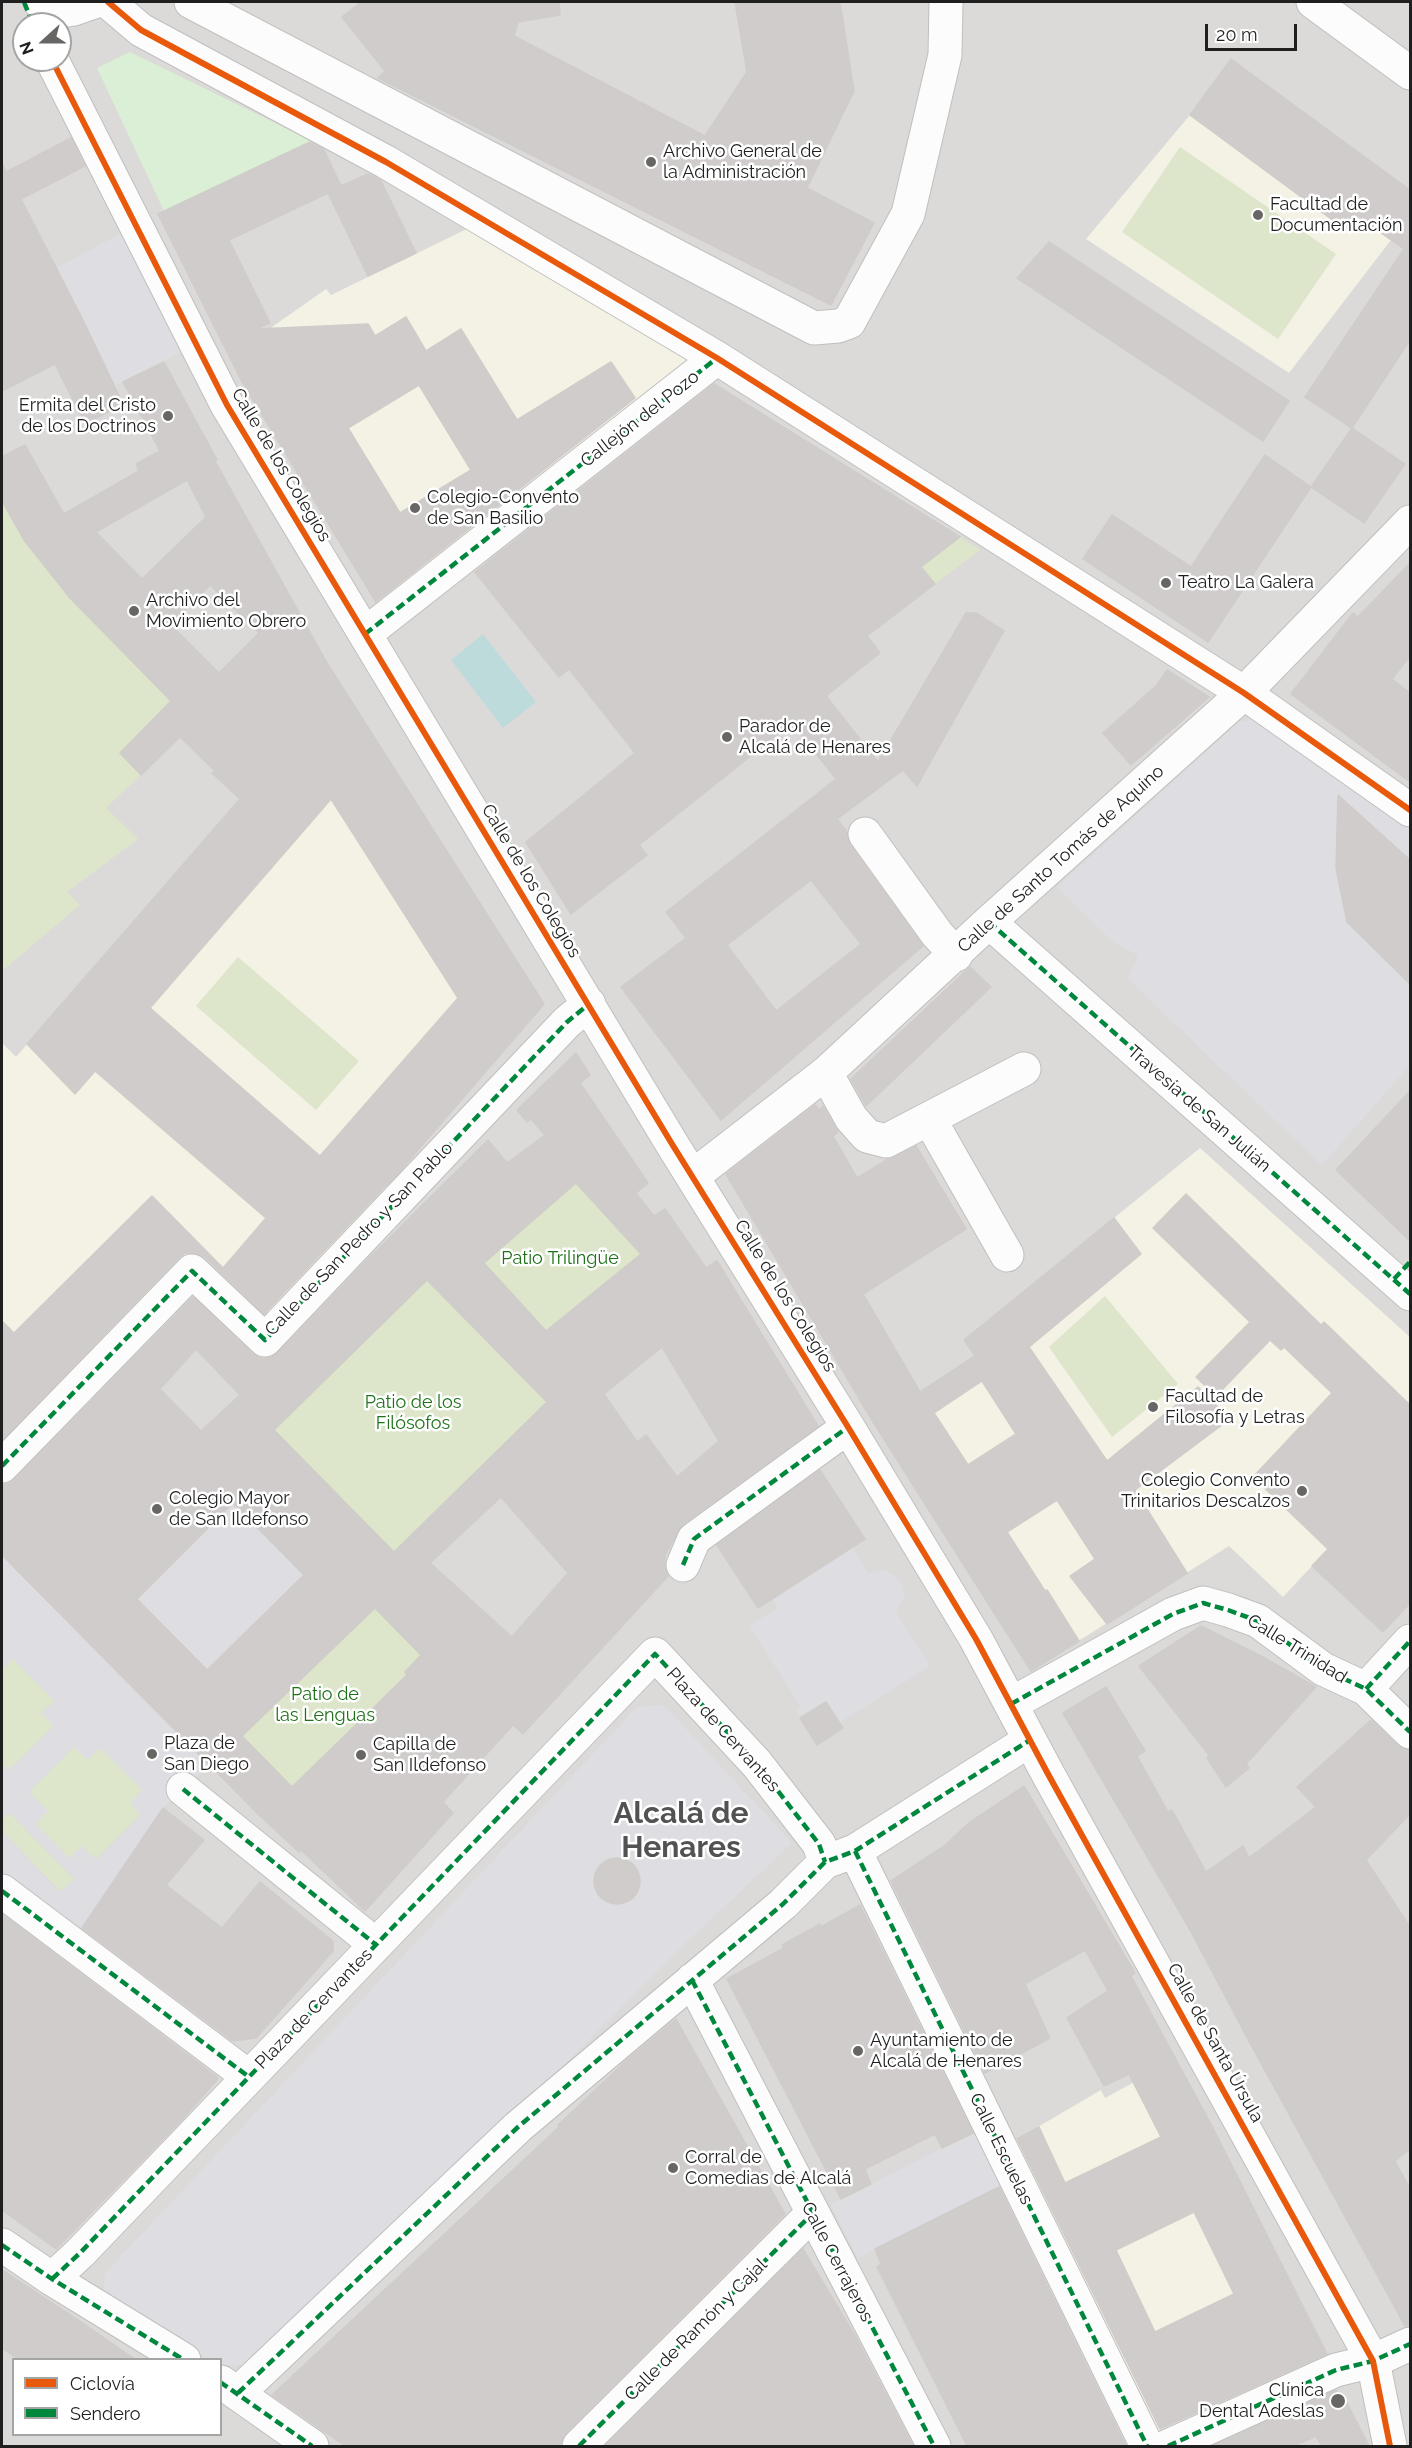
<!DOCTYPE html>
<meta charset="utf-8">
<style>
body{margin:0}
#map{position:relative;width:1412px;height:2448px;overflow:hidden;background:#eceae8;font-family:Raleway,sans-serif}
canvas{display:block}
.frame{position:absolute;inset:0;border:3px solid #1f1f1f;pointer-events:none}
.legend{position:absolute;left:12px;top:2358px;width:210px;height:78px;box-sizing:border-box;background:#fff;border:2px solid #a5a5a5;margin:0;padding:8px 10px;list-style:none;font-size:18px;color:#1f1f1f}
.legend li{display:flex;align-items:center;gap:12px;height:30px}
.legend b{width:30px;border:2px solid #a5a5a5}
.north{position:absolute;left:12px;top:12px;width:60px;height:60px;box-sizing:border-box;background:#fff;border:2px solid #a5a5a5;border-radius:50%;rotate:249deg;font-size:16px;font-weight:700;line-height:24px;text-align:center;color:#1f1f1f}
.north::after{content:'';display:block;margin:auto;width:21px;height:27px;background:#676665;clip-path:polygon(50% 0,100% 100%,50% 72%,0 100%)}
.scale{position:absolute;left:1205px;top:24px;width:92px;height:27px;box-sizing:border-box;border:3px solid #1f1f1f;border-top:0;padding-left:8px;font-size:18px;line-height:21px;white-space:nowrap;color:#1f1f1f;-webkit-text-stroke:4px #fff;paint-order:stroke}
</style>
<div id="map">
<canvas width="1412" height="2448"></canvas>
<div class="frame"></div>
<ul class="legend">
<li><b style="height:8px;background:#e8590c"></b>Ciclovía</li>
<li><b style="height:8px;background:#00873e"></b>Sendero</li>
</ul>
<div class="north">N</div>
<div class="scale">20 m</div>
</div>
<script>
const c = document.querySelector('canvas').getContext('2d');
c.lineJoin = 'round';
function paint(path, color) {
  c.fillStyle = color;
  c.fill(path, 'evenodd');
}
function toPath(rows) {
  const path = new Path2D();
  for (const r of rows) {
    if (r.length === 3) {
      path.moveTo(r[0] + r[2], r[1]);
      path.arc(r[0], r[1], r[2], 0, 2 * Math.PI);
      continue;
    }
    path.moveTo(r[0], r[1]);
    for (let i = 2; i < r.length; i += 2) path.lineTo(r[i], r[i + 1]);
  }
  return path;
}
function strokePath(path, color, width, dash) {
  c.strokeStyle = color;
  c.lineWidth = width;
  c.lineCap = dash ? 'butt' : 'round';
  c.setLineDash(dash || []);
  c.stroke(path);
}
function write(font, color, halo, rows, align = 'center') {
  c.font = font + ' Raleway,sans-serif';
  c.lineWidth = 5;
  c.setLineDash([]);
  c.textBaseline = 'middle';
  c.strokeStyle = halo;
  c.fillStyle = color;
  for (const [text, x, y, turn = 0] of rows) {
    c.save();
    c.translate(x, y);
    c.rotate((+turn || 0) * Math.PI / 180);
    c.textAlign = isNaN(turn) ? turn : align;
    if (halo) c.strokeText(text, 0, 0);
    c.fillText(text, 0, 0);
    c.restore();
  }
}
paint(toPath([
 [2,2,1410,2,1410,2446,2,2446],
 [24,24,60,24,60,60,24,60],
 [14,2360,220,2360,220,2434,14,2434]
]), '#dcdad9');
paint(toPath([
 [1231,59,1410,190,1410,254,1391,240,1289,373,1086,239,1190,115],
 [473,226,691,360,382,612,243,385,227,353,274,331,272,327,326,289,331,295],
 [340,684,544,1004,273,1318,198,1243,2,1439,2,1043,16,1057],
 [1200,1148,1410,1337,1410,1603,1383,1632,1312,1566,1283,1597,1229,1546,1031,1671,873,1422,975,1356,964,1340],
 [1176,2059,1213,2128,1327,2355,1153,2436,1007,2145,1101,2090,1105,2098]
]), '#f4f2e5');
paint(toPath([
 [1272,5,1410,107,1410,164,1234,40],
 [1045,591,1167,670,1157,685,1104,733,1131,765,1010,871,994,852,964,875,902,801,917,786,1015,606,1030,615],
 [1180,1676,1177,1714,1209,1755,1207,1758,1226,1787,1249,1768,1268,1789,1292,1826,1259,1875,1243,1846,1206,1872,1172,1811,1168,1812,1137,1756,1145,1750,1122,1712]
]), '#dbdad9');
paint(toPath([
 [1180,147,1336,254,1278,339,1122,232],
 [2,501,24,540,70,598,171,701,120,753,141,775,106,808,138,839,67,892,80,905,2,971],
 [960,537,980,550,935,584,901,542,932,558],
 [238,957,359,1061,316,1110,196,1006],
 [576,1183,641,1255,546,1331,484,1263],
 [427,1280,547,1402,394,1552,274,1430],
 [1105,1296,1178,1384,1112,1437,1049,1347],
 [375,1608,421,1655,405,1672,407,1675,292,1787,242,1736],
 [13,1659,54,1701,53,1726,8,1771,2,1763,2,1670],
 [74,1747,100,1748,142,1790,141,1814,96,1859,69,1858,35,1824,29,1792],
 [9,1812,74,1879,61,1892,2,1831,2,1820]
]), '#dde6ca');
paint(toPath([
 [130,52,312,141,164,211,97,68]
]), '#daefd6');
paint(toPath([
 [126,231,184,351,114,386,56,268],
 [1262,719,1410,828,1410,860,1338,796,1399,973,1410,967,1410,1065,1322,1165,1128,979,1138,955,1113,942,1057,887,1239,722],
 [233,1503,304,1575,207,1670,137,1599],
 [852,1547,869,1574,883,1570,892,1574,901,1582,905,1597,896,1612,930,1666,839,1723,826,1702,800,1718,796,1711,801,1707,749,1626,778,1608,773,1599],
 [2,1555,209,1765,163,1808,81,1928,61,1950,2,1907,2,1831,60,1892,74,1879,10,1813,2,1820,2,1763,9,1770,53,1726,41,1713,54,1701,13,1659,2,1670],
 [74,1747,87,1760,100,1748,142,1790,130,1803,141,1815,96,1859,82,1846,69,1858,36,1824,48,1811,29,1792],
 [664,1705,792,1843,672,1956,510,2120,247,2365,221,2365,220,2360,207,2359,104,2292,105,2273,637,1707],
 [988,2125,1016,2179,858,2258,831,2204]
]), '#dedee2');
paint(toPath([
 [483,634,536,702,503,728,451,660]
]), '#bedbdc');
const building = toPath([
 [361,2,559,2,560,15,518,22,514,36,705,136,747,72,735,2,840,2,854,91,807,188,874,223,831,305,378,78,385,71,342,17,361,2],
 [1231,59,1410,190,1410,340,1352,428,1305,397,1404,249,1357,216,1346,230,1190,115,1231,59],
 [71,138,85,166,21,199,84,322,123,404,85,424,55,364,2,391,2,163,6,172,71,138],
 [310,142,324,150,341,186,368,174,381,181,416,253,368,276,328,193,229,240,270,323,257,329,368,324,375,336,406,317,426,351,461,329,517,420,611,362,635,398,376,602,242,382,158,214,310,142],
 [419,385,471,470,400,513,348,428,419,385],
 [1049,242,1289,401,1263,441,1017,278,1049,242],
 [164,362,217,460,215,461,327,663,544,1004,400,1171,264,1314,205,1257,196,1253,186,1253,179,1258,2,1440,2,1321,14,1333,152,1196,223,1268,266,1218,95,1071,75,1094,27,1044,240,799,212,773,215,771,180,737,141,775,120,753,171,701,70,598,24,540,2,501,2,457,25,445,64,514,139,471,136,464,160,451,123,382,164,362],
 [187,480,206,517,142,579,96,532,187,480],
 [210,585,259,633,219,673,171,625,210,585],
 [331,799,458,998,320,1156,150,1008,331,799],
 [714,384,960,537,921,567,935,584,867,636,880,653,826,696,878,762,966,613,976,613,1004,631,917,786,903,770,837,819,847,832,850,845,923,946,721,1120,621,987,686,938,666,912,836,779,792,723,639,845,647,855,571,914,526,842,635,753,569,669,559,677,475,572,714,384],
 [811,880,861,944,776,1011,727,945,811,880],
 [1352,428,1405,464,1364,523,1311,487,1352,428],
 [1265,455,1311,487,1208,642,1083,559,1112,515,1191,567,1265,455],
 [1410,563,1410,656,1392,679,1410,693,1410,782,1291,694,1353,613,1358,617,1410,563],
 [1167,670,1209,697,1131,765,1103,733,1157,685,1167,670],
 [1338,795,1410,860,1410,984,1347,922,1336,868,1338,795],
 [970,967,991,987,866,1106,851,1079,970,967],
 [576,1053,590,1075,580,1083,648,1183,636,1193,654,1216,665,1209,706,1268,717,1261,818,1426,683,1524,665,1555,665,1568,668,1576,523,1734,513,1725,443,1802,453,1813,365,1911,301,1850,299,1852,260,1816,2,1555,2,1484,8,1484,15,1479,193,1297,253,1354,261,1358,270,1358,278,1353,367,1260,488,1140,507,1163,545,1135,531,1119,527,1122,517,1110,576,1053],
 [576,1183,641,1254,546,1331,484,1263,576,1183],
 [427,1280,547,1402,394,1552,274,1430,427,1280],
 [662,1347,719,1441,677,1477,646,1435,637,1442,604,1394,662,1347],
 [196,1349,240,1395,201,1431,160,1389,196,1349],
 [501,1497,568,1573,512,1637,430,1563,501,1497],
 [233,1503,304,1575,207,1670,137,1599,233,1503],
 [375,1608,421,1655,405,1672,407,1675,292,1787,242,1736,375,1608],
 [1410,1091,1410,1241,1336,1170,1410,1091],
 [815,1105,819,1110,823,1106,838,1132,833,1136,857,1178,890,1158,916,1146,966,1229,863,1294,920,1392,975,1356,964,1340,1114,1218,1141,1254,1029,1347,1107,1461,1198,1387,1230,1419,1135,1490,1187,1573,1107,1624,1070,1576,1095,1559,1057,1500,1007,1532,1045,1591,1047,1590,1079,1641,1031,1671,873,1422,726,1174,815,1105],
 [982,1381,1016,1434,968,1465,934,1413,982,1381],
 [1186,1194,1321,1325,1324,1322,1410,1405,1410,1603,1383,1632,1312,1566,1328,1549,1253,1477,1332,1393,1284,1347,1281,1350,1270,1340,1216,1396,1196,1377,1250,1322,1153,1228,1186,1194],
 [820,1470,865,1539,758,1608,717,1545,820,1470],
 [1201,1626,1261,1656,1316,1687,1246,1764,1249,1768,1226,1787,1207,1758,1209,1755,1139,1666,1201,1626],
 [1106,1687,1145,1751,1137,1756,1168,1812,1172,1810,1206,1872,1243,1846,1249,1858,1316,1807,1297,1787,1371,1720,1397,1745,1410,1751,1410,1814,1366,1860,1410,1927,1410,2149,1395,2161,1410,2189,1410,2325,1405,2326,1251,2045,1189,1928,1063,1713,1106,1687],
 [826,1702,843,1728,817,1745,800,1718,826,1702],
 [1024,1786,1135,1973,1131,1976,1213,2128,1327,2354,1160,2429,1017,2139,1039,2127,1065,2183,1161,2137,1129,2074,1104,2086,1067,2018,1108,1991,1085,1950,1025,1984,1050,2038,985,2073,891,1881,944,1846,970,1822,1024,1786],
 [1194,2212,1234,2294,1155,2332,1116,2250,1194,2212],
 [163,1808,204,1840,166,1885,222,1928,260,1882,333,1941,333,1951,256,2038,233,2041,82,1928,163,1808],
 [617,1881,23],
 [860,1905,973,2133,942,2148,935,2134,865,2169,871,2184,841,2199,727,1979,784,1948,782,1945,820,1924,821,1927,860,1905],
 [2,1914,217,2077,218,2079,178,2124,56,2249,2,2210,2,1914],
 [676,2019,785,2214,566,2433,561,2441,561,2446,345,2446,272,2395,559,2127,558,2125,629,2058,676,2019],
 [999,2187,1126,2446,967,2446,877,2267,881,2264,875,2249,999,2187],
 [803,2249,857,2339,913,2446,605,2446,803,2249],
 [2,2270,87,2326,136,2360,19,2360,2,2348,2,2270],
 [1336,2390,1344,2405,1347,2403,1369,2446,1322,2446,1316,2436,1294,2446,1212,2446,1336,2390]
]);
paint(building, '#cfcccb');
strokePath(building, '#cfccc9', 1.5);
const minor = toPath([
 [40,2,62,11,74,9,94,2],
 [108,2,141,30,386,162,717,358,1244,693,1410,810],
 [191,2,814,328,838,326,849,322,908,214,945,55,946,2],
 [1313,2,1410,73],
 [52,60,227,405,672,1144,848,1427,976,1639,1048,1774,1373,2361,1390,2446],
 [365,634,717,358],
 [865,834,937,934,956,955],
 [989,922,1410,1294],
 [826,1073,851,1118,867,1136,886,1141,1024,1069],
 [930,1120,1007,1255],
 [693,1176,826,1073,989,922,1244,693,1410,522],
 [2,1466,192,1271,265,1340,567,1022,589,1004],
 [683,1565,694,1539,848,1427],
 [1366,1689,1410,1641],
 [1011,1704,1173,1614,1203,1603,1228,1610,1258,1621,1323,1669,1366,1689,1410,1732],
 [183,1789,375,1944],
 [855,1851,1147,2446],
 [2,1891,249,2077],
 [692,1980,934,2446],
 [2,2245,52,2279,184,2360],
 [52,2279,80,2253,655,1654,757,1764,819,1844,825,1862],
 [221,2382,312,2446],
 [238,2393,518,2127,783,1904,825,1862,855,1851,1030,1740],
 [579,2446,812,2214],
 [1168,2446,1336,2370,1373,2361,1410,2344]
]);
strokePath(minor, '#c0bfbe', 35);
strokePath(minor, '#fcfcfc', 33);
strokePath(toPath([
 [24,2,33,24],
 [365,634,717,358],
 [989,922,1410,1294],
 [1394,1279,1410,1262],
 [2,1466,192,1271,265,1340,567,1022,589,1004],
 [683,1565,694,1539,848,1427],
 [1366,1689,1410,1641],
 [1011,1704,1173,1614,1203,1603,1228,1610,1258,1621,1323,1669,1366,1689,1410,1732],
 [183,1789,375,1944],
 [855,1851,1147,2446],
 [2,1891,249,2077],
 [692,1980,934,2446],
 [2,2245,52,2279,184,2360],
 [52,2279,80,2253,655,1654,757,1764,819,1844,825,1862],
 [220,2382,312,2446],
 [238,2393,518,2127,783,1904,825,1862,855,1851,1030,1740],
 [579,2446,812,2214],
 [1168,2446,1336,2370,1373,2361,1410,2344]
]), '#00873e', 4.5, [9, 4.5]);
strokePath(toPath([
 [108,2,141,30,386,162,717,358,1244,693,1410,810],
 [52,60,227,405,672,1144,848,1427,976,1639,1048,1774,1373,2361,1390,2446]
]), '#e8590c', 6);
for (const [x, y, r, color] of [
 [651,162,6,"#676665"],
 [1258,215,6,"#676665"],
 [168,416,6,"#676665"],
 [415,508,6,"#676665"],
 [1166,583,6,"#676665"],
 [134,611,6,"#676665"],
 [727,737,6,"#676665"],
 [1153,1407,6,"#676665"],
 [1302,1491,6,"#676665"],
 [157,1509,6,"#676665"],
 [152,1754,6,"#676665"],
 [361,1755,6,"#676665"],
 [858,2051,6,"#676665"],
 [673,2168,6,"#676665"],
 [1338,2401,8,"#676665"]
]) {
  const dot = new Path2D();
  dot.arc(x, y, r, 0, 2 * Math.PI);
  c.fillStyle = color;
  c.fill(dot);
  strokePath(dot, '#fff', 2);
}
write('18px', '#1f1f1f', '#fff', [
 ["Archivo General de",663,152],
 ["la Administración",663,173],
 ["Facultad de",1270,205],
 ["Documentación",1270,226],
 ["Ermita del Cristo",156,406,"right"],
 ["de los Doctrinos",156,427,"right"],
 ["Colegio-Convento",427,498],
 ["de San Basilio",427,519],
 ["Teatro La Galera",1178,583],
 ["Archivo del",146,601],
 ["Movimiento Obrero",146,622],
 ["Parador de",739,727],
 ["Alcalá de Henares",739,748],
 ["Facultad de",1165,1397],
 ["Filosofía y Letras",1165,1418],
 ["Colegio Convento",1290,1481,"right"],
 ["Trinitarios Descalzos",1290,1502,"right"],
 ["Colegio Mayor",169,1499],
 ["de San Ildefonso",169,1520],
 ["Plaza de",164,1744],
 ["San Diego",164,1765],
 ["Capilla de",373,1745],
 ["San Ildefonso",373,1766],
 ["Ayuntamiento de",870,2041],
 ["Alcalá de Henares",870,2062],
 ["Corral de",685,2158],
 ["Comedias de Alcalá",685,2179],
 ["Clínica",1324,2391,"right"],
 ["Dental Adeslas",1324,2412,"right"]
], 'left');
write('18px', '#1f1f1f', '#fff', [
 ["Callejón del Pozo",640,419,-38],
 ["Calle de los Colegios",281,465,59],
 ["Calle de Santo Tomás de Aquino",1061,859,-42],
 ["Calle de los Colegios",531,881,59],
 ["Travesía de San Julián",1199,1109,41],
 ["Calle de San Pedro y San Pablo",359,1239,-46],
 ["Calle de los Colegios",785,1296,58],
 ["Calle Trinidad",1297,1649,32],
 ["Plaza de Cervantes",723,1730,48],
 ["Plaza de Cervantes",314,2009,-46],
 ["Calle de Santa Úrsula",1215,2043,61],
 ["Calle Escuelas",1001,2149,64],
 ["Calle Cerrajeros",837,2262,62],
 ["Calle de Ramón y Cajal",696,2330,-45]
]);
write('18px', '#1e7218', '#fff', [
 ["Patio Trilingüe",560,1259],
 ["Patio de los",413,1403],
 ["Filósofos",413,1424],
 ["Patio de",325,1695],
 ["las Lenguas",325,1716]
]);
write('bold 30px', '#525252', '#fff', [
 ["Alcalá de",681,1814],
 ["Henares",681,1848]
]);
</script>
